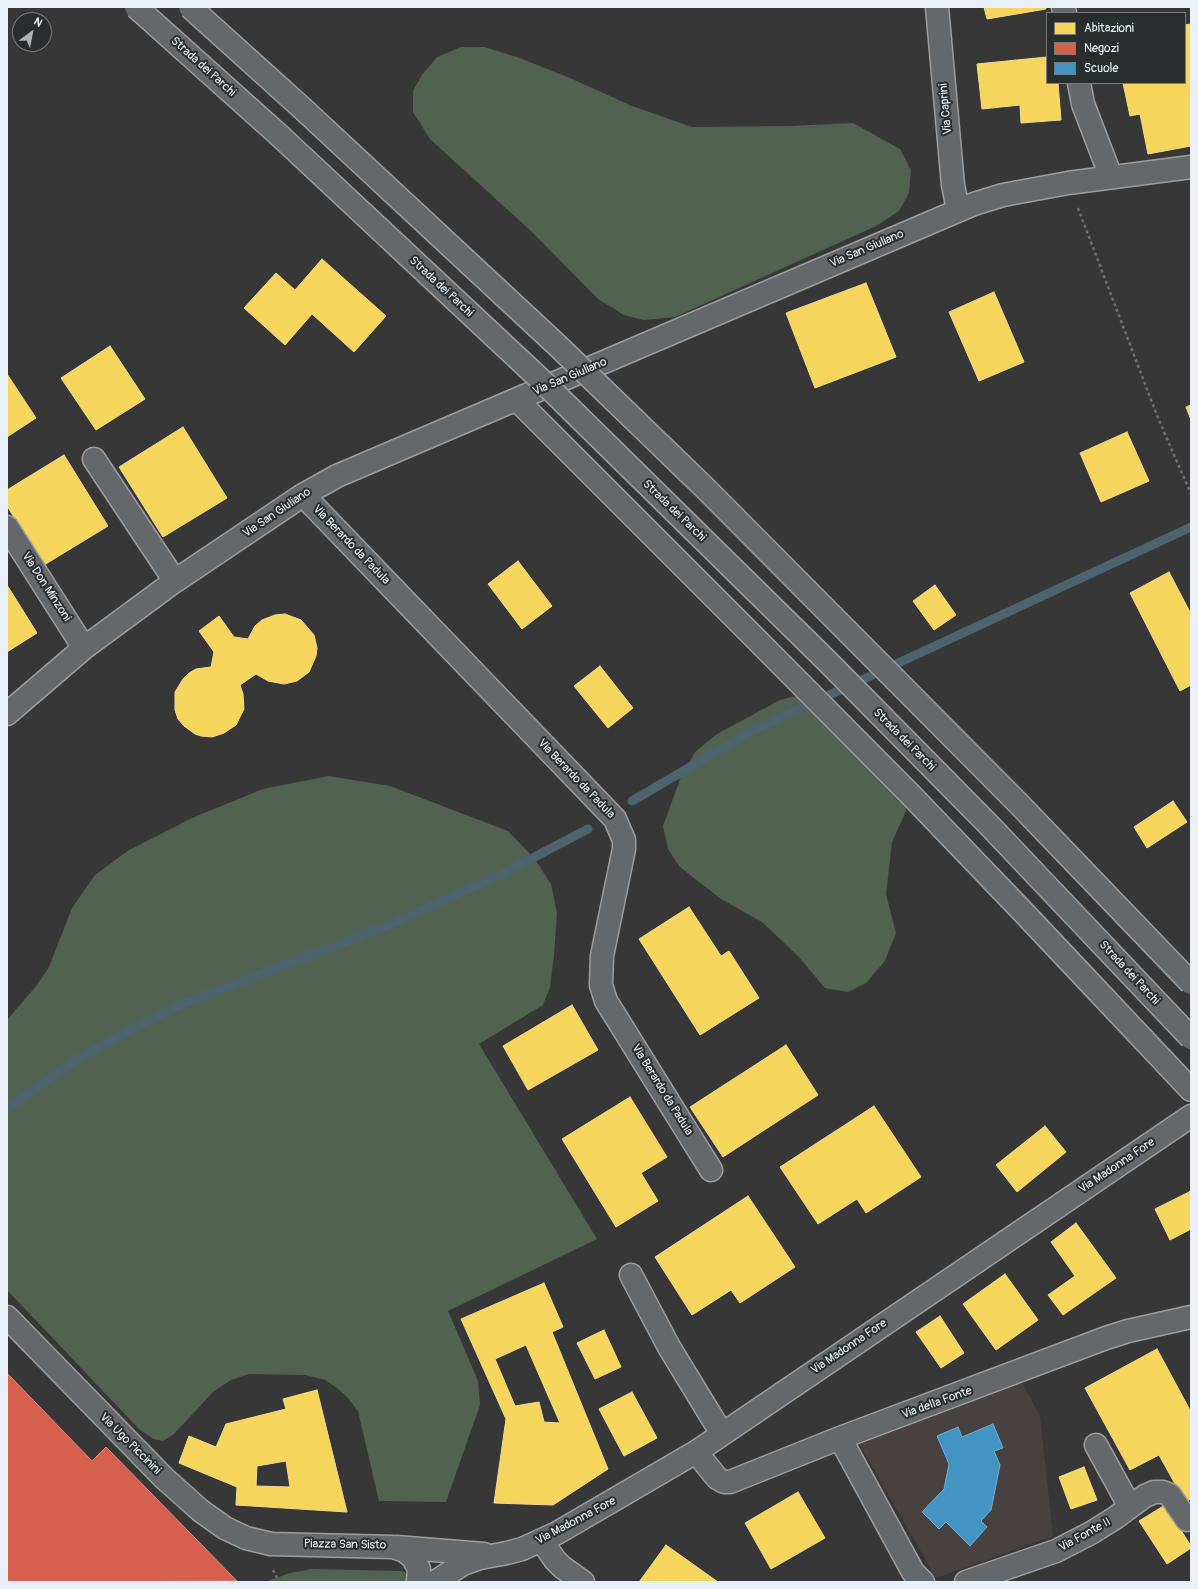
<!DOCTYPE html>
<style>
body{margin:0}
#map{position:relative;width:1198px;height:1589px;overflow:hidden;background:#383737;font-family:Pangolin,sans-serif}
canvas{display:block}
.frame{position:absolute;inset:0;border:8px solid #e8f1f8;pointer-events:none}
.legend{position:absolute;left:1046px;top:12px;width:140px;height:72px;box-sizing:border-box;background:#2a2d2e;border:1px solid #767b7f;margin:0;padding:5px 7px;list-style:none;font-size:12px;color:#e8f1f8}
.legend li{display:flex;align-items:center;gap:8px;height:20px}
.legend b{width:20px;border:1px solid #767b7f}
.north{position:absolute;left:12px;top:12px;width:40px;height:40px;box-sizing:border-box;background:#2a2d2e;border:1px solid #767b7f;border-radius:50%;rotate:32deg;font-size:11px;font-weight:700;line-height:16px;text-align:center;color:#e8f1f8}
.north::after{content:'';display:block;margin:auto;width:14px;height:18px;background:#aab0b4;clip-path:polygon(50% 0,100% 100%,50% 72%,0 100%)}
</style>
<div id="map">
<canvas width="1198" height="1589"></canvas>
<div class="frame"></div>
<ul class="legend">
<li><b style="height:11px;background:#f6d55c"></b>Abitazioni</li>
<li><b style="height:11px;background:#d6604d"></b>Negozi</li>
<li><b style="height:11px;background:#4393c3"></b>Scuole</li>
</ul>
<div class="north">N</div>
</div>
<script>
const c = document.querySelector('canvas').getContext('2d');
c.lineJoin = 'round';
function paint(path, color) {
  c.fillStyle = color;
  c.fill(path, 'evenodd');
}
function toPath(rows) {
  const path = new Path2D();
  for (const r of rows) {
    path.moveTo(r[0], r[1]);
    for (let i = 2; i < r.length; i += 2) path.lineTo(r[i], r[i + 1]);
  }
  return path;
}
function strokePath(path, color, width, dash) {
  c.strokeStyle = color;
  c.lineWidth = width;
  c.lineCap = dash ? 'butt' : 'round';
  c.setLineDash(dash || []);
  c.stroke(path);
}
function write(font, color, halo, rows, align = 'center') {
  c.font = font + ' Pangolin,sans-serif';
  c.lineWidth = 4;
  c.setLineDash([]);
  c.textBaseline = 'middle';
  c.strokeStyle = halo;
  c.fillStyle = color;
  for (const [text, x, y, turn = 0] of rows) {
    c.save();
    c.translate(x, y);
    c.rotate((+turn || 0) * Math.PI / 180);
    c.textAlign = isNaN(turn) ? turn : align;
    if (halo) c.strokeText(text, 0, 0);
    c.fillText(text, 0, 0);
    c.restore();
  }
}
paint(toPath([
 [1022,1383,1040,1416,1053,1536,936,1578,857,1440]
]), '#474140');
paint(toPath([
 [461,47,484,47,517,57,570,78,632,106,692,127,790,126,853,123,900,149,911,170,909,193,899,211,876,226,675,317,644,320,624,315,598,299,532,232,430,139,413,112,413,91,422,75,437,57],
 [796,696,812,698,841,711,867,733,897,765,907,787,906,811,892,842,886,894,896,933,885,961,866,983,848,992,825,988,798,956,762,922,721,899,680,867,668,849,663,826,681,777,695,752,717,734,780,700],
 [329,776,390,786,508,831,534,858,551,884,557,913,554,955,550,987,543,1005,479,1044,597,1239,448,1311,478,1381,480,1405,446,1502,379,1501,358,1411,348,1398,337,1388,325,1380,305,1375,249,1374,231,1380,213,1392,174,1434,163,1441,153,1439,139,1429,7,1290,7,1020,37,985,49,967,72,908,95,875,129,850,192,818,263,789],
 [312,1569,402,1571,409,1575,409,1582,265,1582,290,1573]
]), '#516250');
const homes = toPath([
 [984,7,1045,7,1046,9,987,19,984,7],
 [1191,24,1191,146,1148,154,1140,114,1130,116,1123,83,1185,83,1185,25,1191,24],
 [1047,57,1047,83,1058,83,1061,120,1021,123,1020,105,982,109,977,64,1047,57],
 [322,259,386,316,354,352,312,314,285,345,244,308,276,273,295,290,322,259],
 [866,283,896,357,815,388,786,313,866,283],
 [994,292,1024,362,979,381,949,312,994,292],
 [110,346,145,399,96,430,61,378,110,346],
 [7,374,36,418,7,437,7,374],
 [1191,405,1191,420,1186,407,1191,405],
 [183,427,227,498,163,537,119,467,183,427],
 [1127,432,1149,481,1101,502,1080,453,1127,432],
 [64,455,108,526,44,565,7,506,7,490,64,455],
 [518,561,552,606,522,629,488,584,518,561],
 [1169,572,1191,614,1191,685,1180,691,1130,593,1169,572],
 [7,585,37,633,7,652,7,585],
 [935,585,956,615,934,630,913,601,935,585],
 [285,614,301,620,314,635,317,648,316,656,309,672,297,681,284,684,268,681,256,674,240,685,243,694,244,709,236,725,224,733,212,737,201,736,195,734,184,726,178,719,175,710,175,692,183,679,189,673,196,669,211,667,214,652,199,631,219,616,234,637,248,639,255,626,262,620,275,615,285,614],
 [600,666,633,708,608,728,574,686,600,666],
 [1173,801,1187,822,1147,848,1134,827,1173,801],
 [689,907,721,956,729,951,759,998,700,1035,639,939,689,907],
 [572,1005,598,1050,528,1090,503,1046,572,1005],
 [786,1045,818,1095,723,1157,690,1107,786,1045],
 [630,1097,667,1157,641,1173,658,1201,616,1227,562,1139,630,1097],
 [874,1106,921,1177,866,1213,857,1199,818,1224,780,1167,874,1106],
 [1045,1126,1066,1152,1017,1192,996,1165,1045,1126],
 [1191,1191,1191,1229,1170,1240,1155,1209,1191,1191],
 [748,1196,795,1267,740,1303,731,1290,692,1315,655,1257,748,1196],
 [1076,1223,1116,1278,1063,1315,1048,1295,1075,1276,1051,1242,1076,1223],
 [1005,1274,1038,1320,996,1350,963,1304,1005,1274],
 [544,1283,563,1327,552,1332,608,1469,553,1505,494,1503,506,1419,461,1319,544,1283],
 [526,1345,560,1423,544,1422,539,1402,515,1406,495,1359,526,1345],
 [940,1316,964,1353,941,1368,916,1332,940,1316],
 [604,1330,621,1367,595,1379,577,1343,604,1330],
 [1157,1349,1191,1412,1191,1499,1185,1502,1159,1455,1130,1470,1085,1388,1157,1349],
 [317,1390,347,1512,236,1505,237,1487,179,1463,189,1436,216,1447,226,1424,286,1409,283,1399,317,1390],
 [286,1461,290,1487,256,1486,257,1466,286,1461],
 [632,1392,657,1438,624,1456,599,1409,632,1392],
 [1084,1467,1097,1500,1071,1509,1059,1477,1084,1467],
 [798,1492,825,1538,771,1569,745,1523,798,1492],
 [1165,1505,1191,1546,1191,1548,1167,1564,1139,1521,1165,1505],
 [666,1545,718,1582,639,1582,666,1545]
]);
paint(homes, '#f6d55c');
strokePath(homes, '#f2dd8b', 1);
const shops = toPath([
 [7,1373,92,1461,106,1447,237,1581,7,1582,7,1373]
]);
paint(shops, '#d6604d');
strokePath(shops, '#db8c80', 1);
const schools = toPath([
 [993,1424,1003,1448,994,1451,1000,1465,991,1510,981,1521,987,1527,970,1546,946,1522,939,1529,922,1512,944,1489,949,1464,937,1436,958,1427,962,1437,993,1424]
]);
paint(schools, '#4393c3');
strokePath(schools, '#74afd3', 1);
strokePath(toPath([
 [632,801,752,731,1191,527],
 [7,1108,80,1058,130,1030,180,1005,384,927,500,875,588,829]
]), '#4d646f', 9);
const minor = toPath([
 [937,7,953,185,958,210],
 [1063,7,1065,13],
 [1079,83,1083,104,1111,177],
 [517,400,754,637,908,792,1026,915,1191,1090],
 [94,459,175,581],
 [303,495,615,819,624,840,624,849,602,956,601,985,606,1001,711,1170],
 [7,527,84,648],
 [7,714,84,648,175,581,303,495,337,476,974,204,1003,195,1068,183,1191,167],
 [631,1275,669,1347,722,1434],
 [7,1317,164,1478,201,1511,225,1528,246,1538,271,1544,393,1547,405,1551,413,1558,419,1569,418,1582],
 [840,1438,913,1572,923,1582],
 [1096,1445,1130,1507],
 [696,1452,717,1478,724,1482,730,1482,840,1438,1106,1338,1128,1331,1191,1317],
 [542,1541,555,1560,562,1567,583,1582],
 [396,1547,484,1554],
 [435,1582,463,1564,480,1558,507,1553,522,1549,557,1533,696,1452,1191,1116],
 [966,1582,1056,1551,1091,1533,1115,1518,1145,1496,1154,1492,1163,1492,1170,1495,1187,1520]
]);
strokePath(minor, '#9c9d9e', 25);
strokePath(toPath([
 [1078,208,1158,418,1191,494],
 [273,1570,279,1582]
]), '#6f7172', 2.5, [3, 3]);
strokePath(minor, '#65686b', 22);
const highwayBridge = toPath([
 [136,7,280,136,540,379,828,662,989,825,1191,1038],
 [190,7,302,108,558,346,706,489,1017,802,1191,983]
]);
strokePath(highwayBridge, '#9c9d9e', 25, []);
strokePath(highwayBridge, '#65686b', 22);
write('12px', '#e8f1f8', '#2a2d2e', [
 ["Strada dei Parchi",203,67,42],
 ["Via Caprini",946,109,-95],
 ["Via San Giuliano",867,249,-23],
 ["Strada dei Parchi",441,287,43],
 ["Via San Giuliano",570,377,-23],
 ["Strada dei Parchi",674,511,44],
 ["Via San Giuliano",277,513,-34],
 ["Via Berardo da Padula",351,545,46],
 ["Via Don Minzoni",46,587,57],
 ["Strada dei Parchi",904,740,45],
 ["Via Berardo da Padula",576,779,46],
 ["Strada dei Parchi",1129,973,47],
 ["Via Berardo da Padula",662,1090,58],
 ["Via Madonna Fore",1117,1166,-34],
 ["Via Madonna Fore",849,1347,-34],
 ["Via della Fonte",937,1403,-20],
 ["Via Ugo Piccinini",130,1444,45],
 ["Via Madonna Fore",576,1521,-28],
 ["Via Fonte II",1085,1535,-29],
 ["Piazza San Sisto",345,1545,1]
]);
</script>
